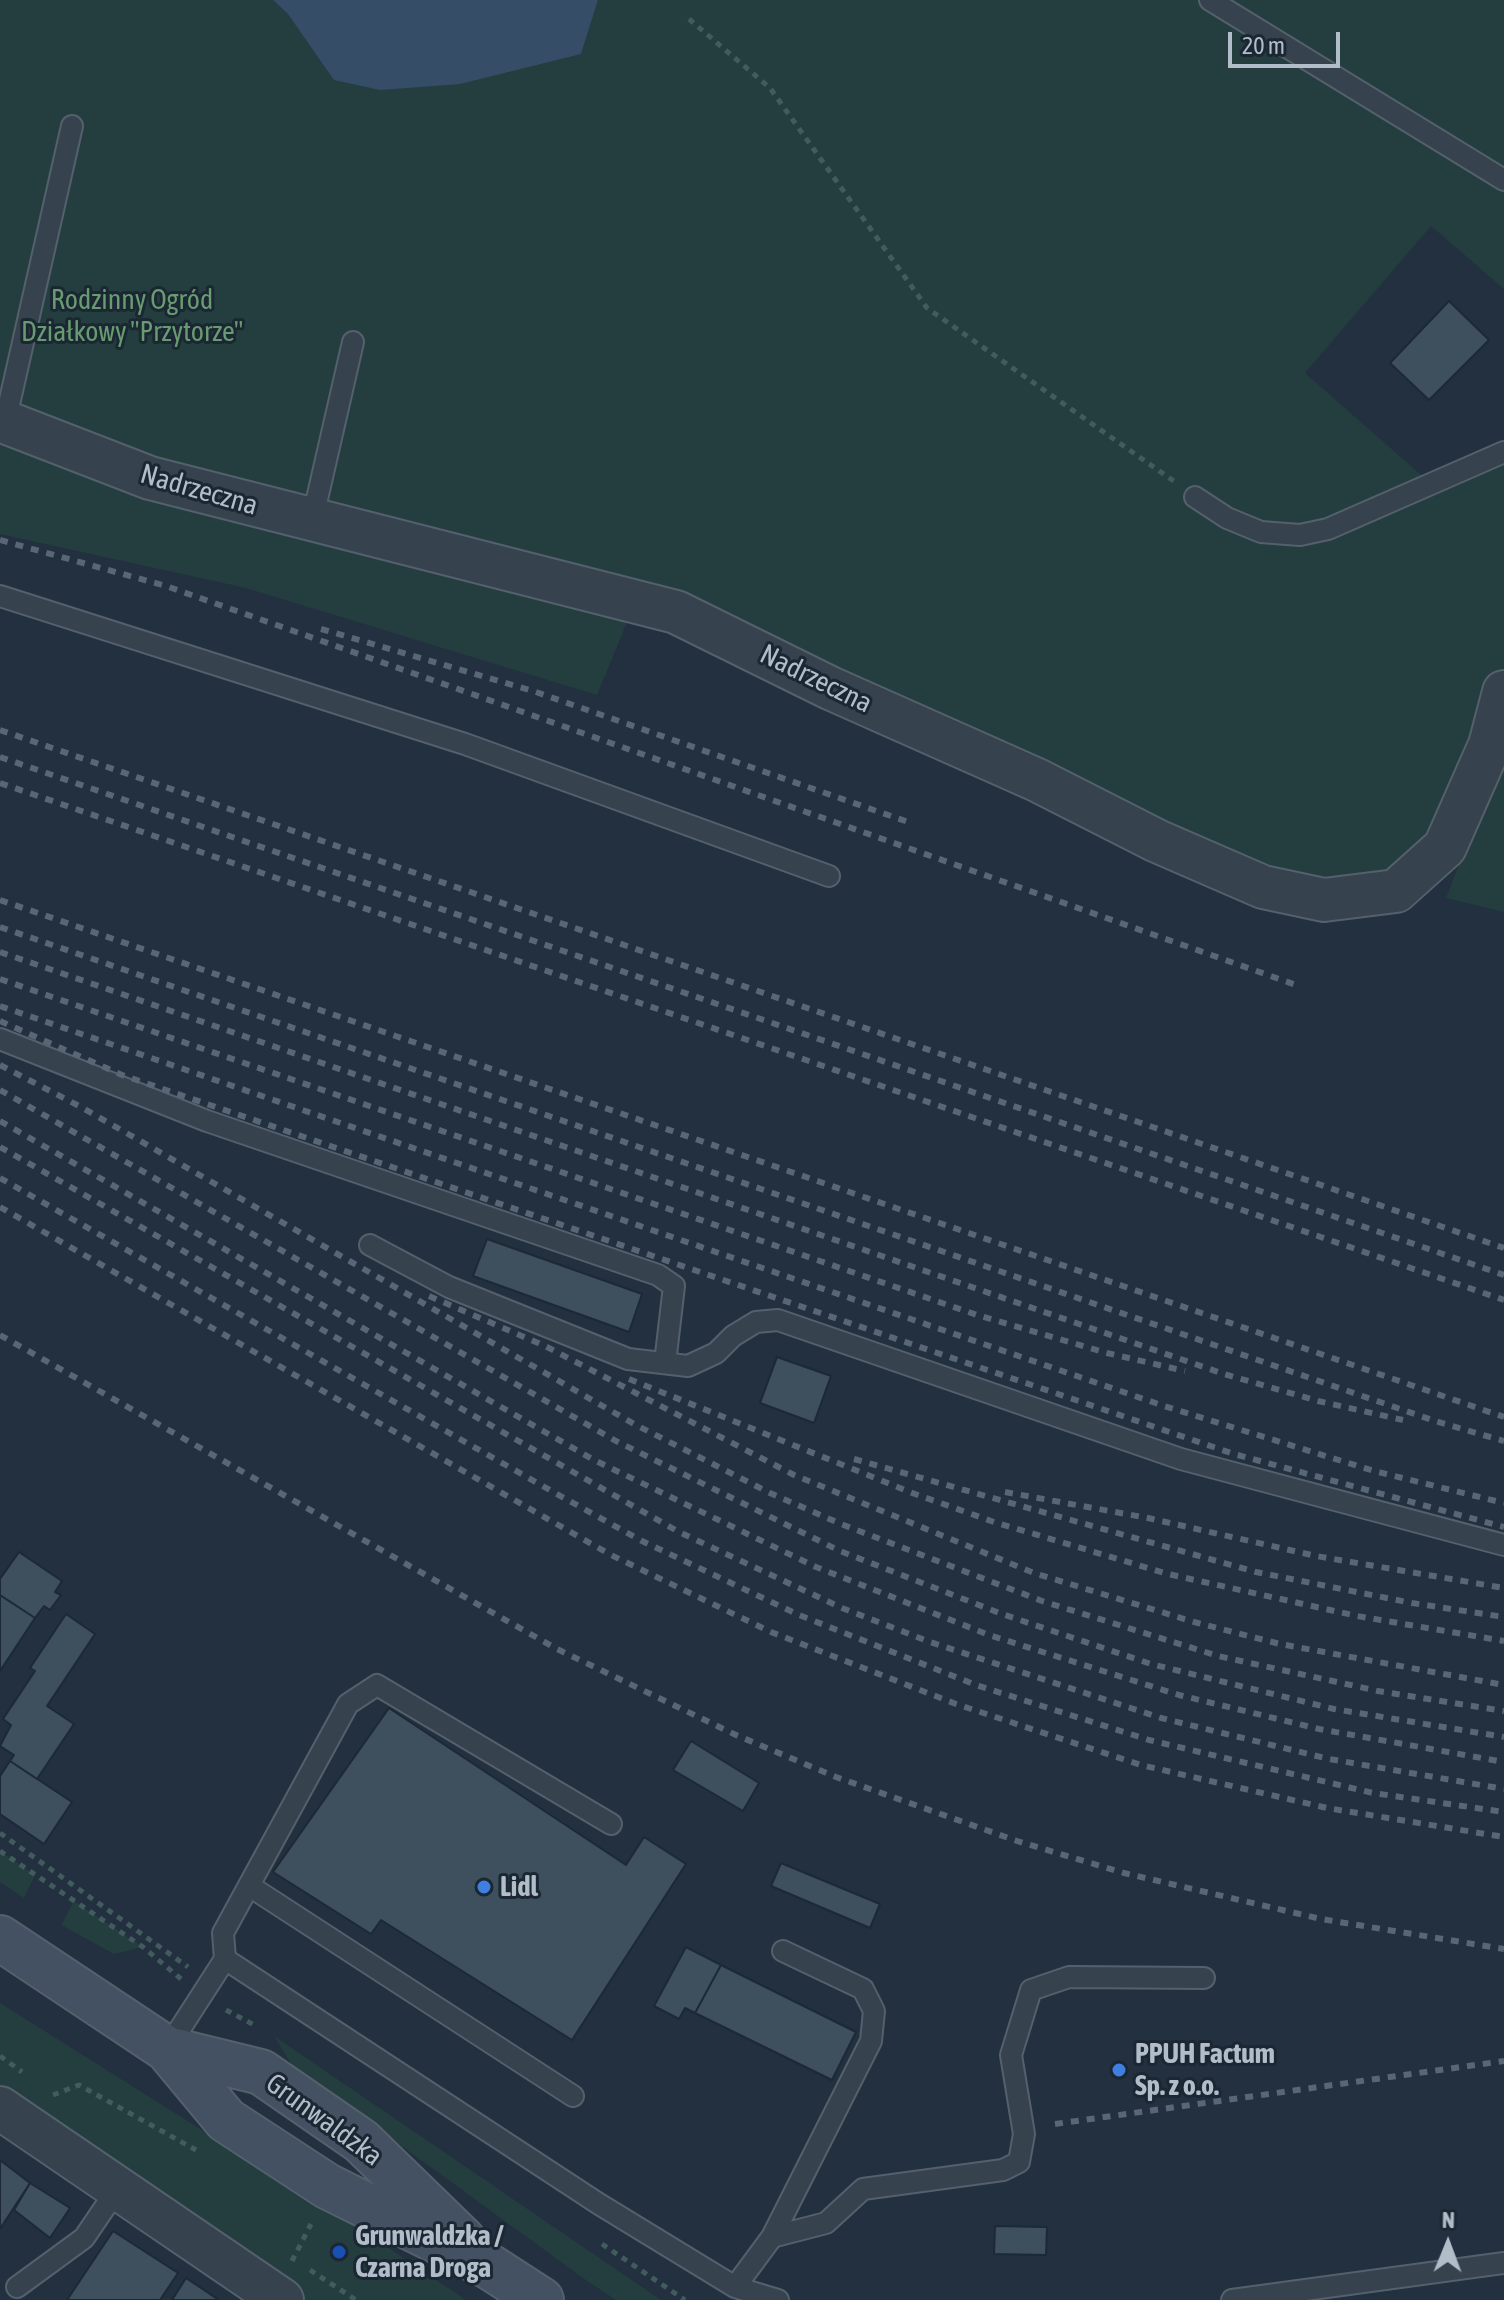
<!DOCTYPE html>
<meta charset="utf-8">
<style>
body{margin:0}
#map{position:relative;width:1504px;height:2300px;overflow:hidden;background:#22303f;font-family:"Asap Condensed",sans-serif}
canvas{display:block}
.north{position:absolute;left:1408px;top:2204px;width:80px;height:80px;-webkit-text-stroke:6px #1b2733;paint-order:stroke;rotate:1deg;font-size:22px;font-weight:700;line-height:32px;text-align:center;color:#b2bdca}
.north::after{content:'';display:block;margin:auto;width:28px;height:36px;background:#b2bdca;clip-path:polygon(50% 0,100% 100%,50% 72%,0 100%)}
.scale{position:absolute;left:1228px;top:32px;width:112px;height:36px;box-sizing:border-box;border:4px solid #b2bdca;border-top:0;padding-left:10px;font-size:24px;line-height:28px;white-space:nowrap;color:#b2bdca;-webkit-text-stroke:6px #1b2733;paint-order:stroke}
</style>
<div id="map">
<canvas width="1504" height="2300"></canvas>
<div class="north">N</div>
<div class="scale">20 m</div>
</div>
<script>
const c = document.querySelector('canvas').getContext('2d');
c.lineJoin = 'round';
function paint(path, color) {
  c.fillStyle = color;
  c.fill(path, 'evenodd');
}
function toPath(rows) {
  const path = new Path2D();
  for (const r of rows) {
    path.moveTo(r[0], r[1]);
    for (let i = 2; i < r.length; i += 2) path.lineTo(r[i], r[i + 1]);
  }
  return path;
}
function strokePath(path, color, width, dash) {
  c.strokeStyle = color;
  c.lineWidth = width;
  c.lineCap = dash ? 'butt' : 'round';
  c.setLineDash(dash || []);
  c.stroke(path);
}
function write(font, color, halo, rows, align = 'center') {
  c.font = font + ' "Asap Condensed",sans-serif';
  c.lineWidth = 6;
  c.setLineDash([]);
  c.textBaseline = 'middle';
  c.strokeStyle = halo;
  c.fillStyle = color;
  for (const [text, x, y, turn = 0] of rows) {
    c.save();
    c.translate(x, y);
    c.rotate((+turn || 0) * Math.PI / 180);
    c.textAlign = isNaN(turn) ? turn : align;
    if (halo) c.strokeText(text, 0, 0);
    c.fillText(text, 0, 0);
    c.restore();
  }
}
paint(toPath([
 [0,0,273,0,288,14,581,54,598,0,1504,0,1504,289,1431,226,1305,373,1428,481,1504,449,1504,681,1488,743,1394,887,1324,895,831,684,154,466,0,402],
 [0,438,632,610,597,695,246,588,0,534],
 [1504,746,1504,912,1446,898],
 [0,1851,35,1875,24,1898,0,1882],
 [74,1901,143,1947,114,1954,61,1925],
 [0,2003,374,2238,466,2300,304,2300,0,2097],
 [274,2036,661,2300,616,2300,583,2278,293,2067]
]), '#243e40');
paint(toPath([
 [273,0,598,0,581,54,460,84,380,90,334,80,288,14]
]), '#354d67');
const building = toPath([
 [1449,301,1489,340,1429,400,1390,363,1449,301],
 [487,1239,642,1294,629,1332,473,1276,487,1239],
 [777,1357,831,1376,814,1423,760,1403,777,1357],
 [19,1552,62,1581,55,1592,61,1595,50,1610,44,1606,35,1618,0,1595,0,1579,19,1552],
 [0,1595,35,1618,0,1671,0,1595],
 [66,1614,95,1634,47,1706,74,1724,37,1779,10,1761,14,1755,0,1746,11,1725,3,1719,35,1671,30,1668,66,1614],
 [389,1708,626,1865,644,1837,686,1864,572,2040,381,1920,371,1934,273,1872,389,1708],
 [691,1741,759,1783,743,1811,673,1770,691,1741],
 [10,1761,72,1802,44,1844,0,1814,0,1776,10,1761],
 [781,1863,880,1904,870,1928,771,1886,781,1863],
 [686,1947,721,1965,695,2013,685,2008,679,2019,654,2006,686,1947],
 [721,1965,856,2032,832,2080,695,2013,721,1965],
 [0,2160,30,2183,0,2229,0,2160],
 [30,2183,70,2208,50,2238,14,2210,30,2183],
 [995,2226,1047,2227,1046,2255,994,2254,995,2226],
 [113,2231,178,2273,160,2300,67,2300,113,2231],
 [186,2278,219,2300,172,2300,186,2278]
]);
paint(building, '#3e4f5e');
strokePath(building, '#1d2935', 2);
const service = toPath([
 [1210,0,1504,180],
 [5,422,72,126],
 [1195,497,1227,518,1261,532,1300,535,1328,529,1504,452],
 [312,521,353,342],
 [0,596,465,744,829,876],
 [0,1039,207,1121,658,1275,674,1286,665,1363],
 [370,1245,449,1287,628,1359,688,1366,716,1353,733,1336,756,1322,778,1320,1181,1459,1504,1545],
 [251,1887,573,2096],
 [225,1959,223,1933,348,1704,377,1685,611,1824],
 [167,2049,225,1959,599,2204,735,2287,778,2300],
 [772,2237,826,2223,863,2189,1003,2170,1019,2162,1024,2134,1011,2055,1031,1990,1069,1977,1204,1978],
 [17,2287,84,2238,118,2188],
 [735,2287,772,2237,871,2041,874,2011,863,1989,783,1951],
 [1232,2300,1504,2263]
]);
const minor = toPath([
 [0,420,150,478,676,612,830,688,1037,780,1157,841,1263,887,1324,900,1396,891,1445,847,1490,745,1504,692],
 [0,2108,282,2300]
]);
const secondary = toPath([
 [0,1938,167,2049,226,2120,327,2186,490,2267,541,2300],
 [167,2049,261,2072,361,2141,463,2240]
]);
strokePath(service, '#54606c', 24);
strokePath(minor, '#54606c', 46);
strokePath(secondary, '#54606c', 48);
strokePath(toPath([
 [689,19,770,88,927,308,1175,482],
 [0,1833,188,1967],
 [0,1851,143,1947,181,1979],
 [226,2010,256,2026],
 [0,2056,22,2072],
 [53,2095,79,2085,196,2150],
 [602,2244,685,2300],
 [292,2261,311,2224],
 [310,2270,356,2300]
]), '#425b5d', 5, [6, 6]);
strokePath(service, '#36424e', 20);
strokePath(minor, '#36424e', 42);
strokePath(secondary, '#445162', 44);
strokePath(toPath([
 [0,540,166,586,1299,986],
 [321,629,533,691,911,823],
 [0,730,1504,1248],
 [0,757,1504,1275],
 [0,783,1504,1300],
 [0,900,1504,1417],
 [0,927,1435,1421,1504,1441],
 [0,952,1224,1374,1318,1401,1403,1420],
 [0,979,977,1315,1107,1353,1185,1371],
 [0,1006,1164,1406,1374,1471,1504,1503],
 [0,1021,122,1075,1234,1454,1504,1527],
 [0,1065,81,1107,634,1424,770,1493,841,1524,1042,1601,1218,1656,1378,1691,1504,1711],
 [0,1090,616,1441,840,1551,1002,1614,1151,1664,1334,1709,1504,1737],
 [0,1121,594,1460,816,1567,989,1635,1179,1695,1319,1729,1504,1762],
 [0,1147,679,1532,842,1608,930,1642,1161,1718,1329,1759,1504,1789],
 [0,1178,555,1493,642,1541,799,1615,976,1685,1149,1740,1373,1793,1504,1812],
 [0,1207,611,1555,771,1632,956,1704,1141,1765,1327,1808,1504,1837],
 [429,1296,545,1346,794,1475,1034,1573,1194,1622,1280,1644,1504,1685],
 [0,1335,557,1649,736,1735,836,1777,1017,1841,1124,1873,1321,1919,1504,1949],
 [629,1379,915,1494,994,1522,1168,1574,1357,1616,1504,1641],
 [854,1459,1256,1572,1412,1603,1504,1617],
 [1005,1492,1148,1518,1316,1556,1504,1588],
 [1055,2124,1504,2061]
]), '#586676', 6, [8, 8]);
for (const [x, y, r, color] of [
 [484,1887,8,"#3f7fe0"],
 [1119,2070,8,"#3f7fe0"],
 [339,2252,8,"#1a4fb4"]
]) {
  const dot = new Path2D();
  dot.arc(x, y, r, 0, 2 * Math.PI);
  c.fillStyle = color;
  c.fill(dot);
  strokePath(dot, '#1b2733', 3);
}
write('28px', '#689c70', '#1b2733', [
 ["Rodzinny Ogród",132,300],
 ["Działkowy \"Przytorze\"",132,332]
]);
write('28px', '#b2bdca', '#1b2733', [
 ["Nadrzeczna",199,490,16],
 ["Nadrzeczna",816,679,26],
 ["Grunwaldzka",324,2120,36]
]);
write('bold 28px', '#b2bdca', '#1b2733', [
 ["Lidl",500,1887],
 ["PPUH Factum",1135,2054],
 ["Sp. z o.o.",1135,2086],
 ["Grunwaldzka /",355,2236],
 ["Czarna Droga",355,2268]
], 'left');
</script>
